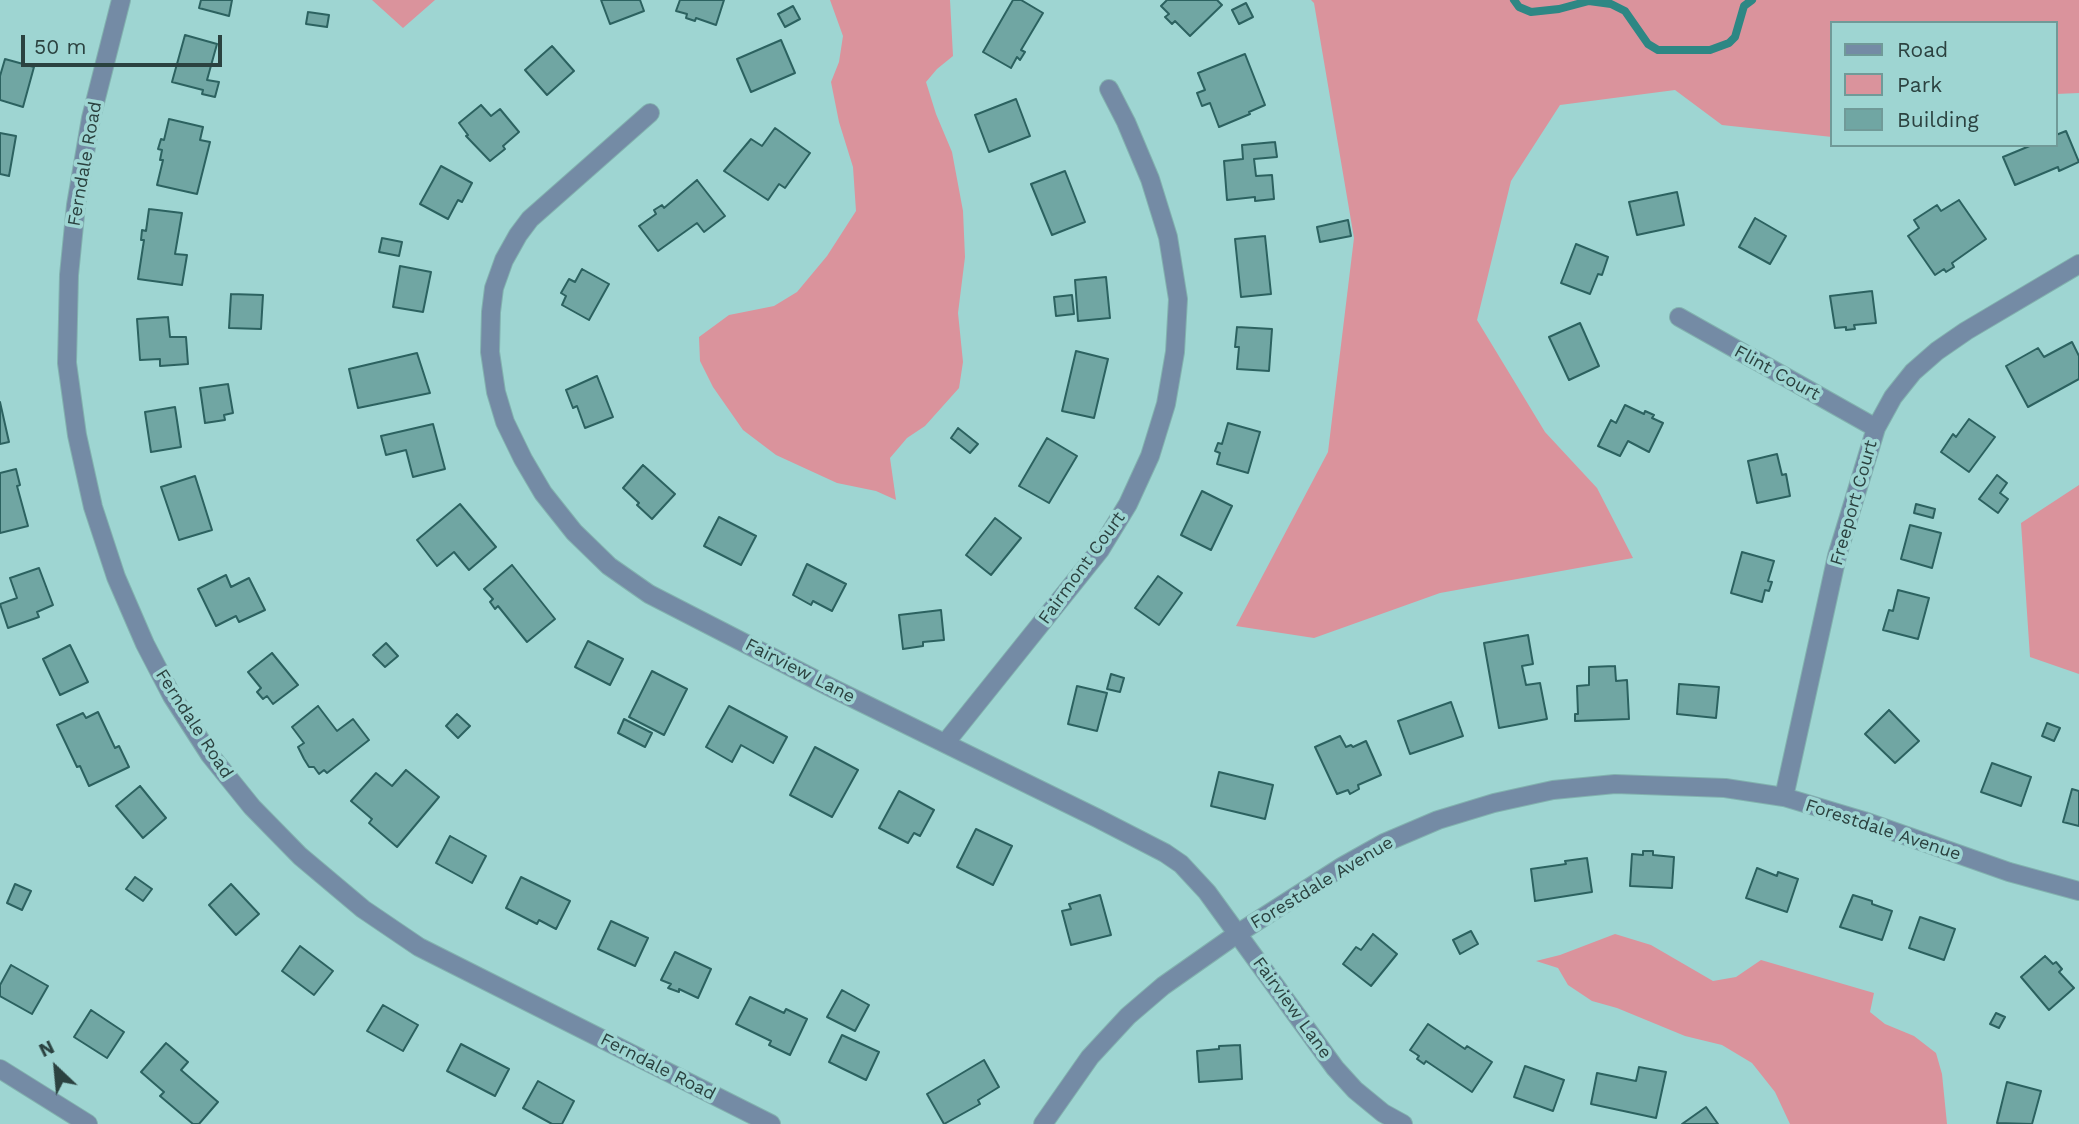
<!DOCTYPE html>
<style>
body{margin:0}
#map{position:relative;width:2079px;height:1124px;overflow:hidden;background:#9ed5d2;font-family:"Work Sans",sans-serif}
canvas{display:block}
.legend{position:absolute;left:1830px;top:21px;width:228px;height:126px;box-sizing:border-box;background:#9ed5d2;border:2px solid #709a98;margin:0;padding:9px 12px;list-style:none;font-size:21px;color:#2b4240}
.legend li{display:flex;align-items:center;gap:14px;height:35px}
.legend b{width:35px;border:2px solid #709a98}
.north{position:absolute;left:21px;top:1033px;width:70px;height:70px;-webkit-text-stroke:5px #9ed5d2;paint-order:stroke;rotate:334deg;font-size:19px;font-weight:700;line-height:28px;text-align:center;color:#2b4240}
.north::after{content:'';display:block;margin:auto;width:24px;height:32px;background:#2b4240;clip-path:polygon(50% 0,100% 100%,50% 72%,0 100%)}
.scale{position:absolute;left:21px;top:35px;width:201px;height:32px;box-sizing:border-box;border:4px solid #2b4240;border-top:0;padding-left:9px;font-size:21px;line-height:24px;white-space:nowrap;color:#2b4240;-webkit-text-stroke:5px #9ed5d2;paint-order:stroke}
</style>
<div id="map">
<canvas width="2079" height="1124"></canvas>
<ul class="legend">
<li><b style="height:9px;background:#748ba5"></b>Road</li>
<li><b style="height:19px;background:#da939c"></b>Park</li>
<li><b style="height:19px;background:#70a6a3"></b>Building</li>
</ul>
<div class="north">N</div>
<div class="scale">50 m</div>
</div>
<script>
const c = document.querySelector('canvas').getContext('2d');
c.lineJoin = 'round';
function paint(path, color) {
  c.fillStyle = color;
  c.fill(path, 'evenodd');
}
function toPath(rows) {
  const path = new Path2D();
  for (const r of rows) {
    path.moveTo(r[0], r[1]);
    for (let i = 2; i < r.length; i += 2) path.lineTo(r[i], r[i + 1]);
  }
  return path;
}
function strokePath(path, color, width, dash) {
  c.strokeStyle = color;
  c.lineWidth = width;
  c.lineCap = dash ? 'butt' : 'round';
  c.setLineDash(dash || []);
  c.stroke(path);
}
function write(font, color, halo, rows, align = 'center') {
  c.font = font + ' "Work Sans",sans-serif';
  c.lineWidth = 7;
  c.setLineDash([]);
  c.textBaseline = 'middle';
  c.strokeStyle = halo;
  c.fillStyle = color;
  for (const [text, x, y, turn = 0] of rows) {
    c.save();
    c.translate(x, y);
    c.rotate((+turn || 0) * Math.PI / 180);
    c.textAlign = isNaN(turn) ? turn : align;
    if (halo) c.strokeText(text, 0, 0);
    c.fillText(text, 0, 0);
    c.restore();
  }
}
paint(toPath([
 [372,0,435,0,403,28],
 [830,0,950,0,953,56,937,69,926,82,936,114,952,152,963,211,965,257,958,313,963,362,959,388,925,426,907,438,890,458,896,500,876,491,837,483,776,455,743,430,713,387,700,361,699,337,729,315,774,306,797,292,827,256,856,211,853,167,839,122,831,82,839,62,843,36],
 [1311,0,2079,0,2079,93,2056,94,2056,23,1832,23,1832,137,1722,125,1675,90,1560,105,1511,181,1477,320,1545,432,1597,488,1633,558,1440,593,1314,638,1236,626,1328,452,1354,238,1314,3],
 [2079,485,2079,674,2030,657,2021,523],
 [1615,934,1651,945,1713,981,1736,977,1761,960,1874,993,1870,1012,1885,1024,1914,1036,1936,1053,1942,1074,1947,1124,1790,1124,1775,1092,1752,1063,1722,1045,1685,1036,1617,1008,1592,1001,1568,985,1558,968,1536,961,1560,955]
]), '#da939c');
strokePath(toPath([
 [1514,0,1519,7,1531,12,1559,9,1589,1,1611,4,1625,11,1648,44,1658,50,1710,50,1729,43,1735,37,1744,6,1752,0]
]), '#2d8784', 8);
const building = toPath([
 [201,0,232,0,229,16,199,8,201,0],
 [601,0,640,0,644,11,610,24,601,0],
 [680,0,724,0,716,25,696,18,695,21,686,18,687,14,676,11,680,0],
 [1013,0,1021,0,1043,13,1021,50,1025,52,1020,60,1017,57,1011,68,983,52,1013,0],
 [1167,0,1217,0,1222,5,1190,36,1175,21,1172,24,1165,17,1169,14,1161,6,1167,0],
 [1246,3,1253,17,1239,24,1232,10,1246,3],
 [793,6,800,19,785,27,778,14,793,6],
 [308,12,329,15,327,27,306,24,308,12],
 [185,35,217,44,207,80,219,82,215,97,202,94,203,90,172,82,185,35],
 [781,40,795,73,751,92,737,59,781,40],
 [552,46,574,71,547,95,525,70,552,46],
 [1245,54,1265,105,1249,112,1250,114,1219,127,1210,103,1202,106,1197,93,1205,90,1198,73,1245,54],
 [5,59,34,67,23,107,0,100,0,76,5,59],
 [1016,99,1030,136,989,152,975,115,1016,99],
 [481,105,491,116,500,109,519,132,503,146,505,149,490,161,466,136,468,135,459,123,481,105],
 [169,119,203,127,200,140,210,142,197,194,157,185,163,160,160,160,162,150,158,149,161,139,164,140,169,119],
 [775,128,810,153,785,188,779,184,768,200,724,171,751,139,762,146,775,128],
 [2066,131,2079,162,2059,171,2058,167,2015,185,2003,157,2032,145,2056,145,2056,135,2066,131],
 [0,133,16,136,9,176,0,174,0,133],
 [1275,142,1277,157,1254,159,1256,176,1272,175,1274,199,1255,201,1255,197,1227,200,1224,161,1243,159,1242,145,1275,142],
 [441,166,472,183,462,202,458,200,448,219,420,204,441,166],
 [1065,171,1085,222,1052,235,1031,184,1065,171],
 [697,180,725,216,704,232,697,223,658,251,639,226,656,214,654,210,662,205,664,208,697,180],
 [1677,192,1684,225,1637,235,1629,202,1677,192],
 [1959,200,1986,239,1952,263,1954,267,1946,272,1944,269,1935,275,1908,236,1919,228,1914,220,1937,205,1941,211,1959,200],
 [149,209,182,213,175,254,187,255,182,285,138,279,144,240,141,240,142,230,146,231,149,209],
 [1755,218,1786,236,1770,264,1739,247,1755,218],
 [1348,220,1351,236,1320,242,1317,227,1348,220],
 [1265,236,1271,294,1241,297,1235,239,1265,236],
 [382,238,402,242,399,256,379,252,382,238],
 [1576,244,1608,257,1602,275,1598,274,1590,294,1561,283,1576,244],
 [400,266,431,272,423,312,393,307,400,266],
 [582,269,609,284,589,320,562,305,566,296,561,293,569,279,575,282,582,269],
 [1106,277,1110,318,1078,321,1075,280,1106,277],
 [1872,291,1876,323,1854,325,1855,329,1846,330,1846,327,1835,328,1830,296,1872,291],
 [231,294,263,295,261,329,229,328,231,294],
 [1072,295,1074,314,1056,316,1054,297,1072,295],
 [168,317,170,337,186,337,188,364,160,366,160,359,140,360,137,319,168,317],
 [1580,323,1599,366,1569,380,1549,337,1580,323],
 [1237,327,1272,329,1269,371,1237,369,1239,347,1235,347,1237,327],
 [2072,342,2079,356,2079,379,2028,407,2006,366,2038,348,2044,357,2072,342],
 [1076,351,1108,359,1094,418,1062,411,1076,351],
 [417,353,430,393,358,408,349,369,417,353],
 [597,376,613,417,585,428,577,406,573,408,566,390,597,376],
 [228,384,233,413,224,415,225,420,205,423,200,388,228,384],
 [0,402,9,442,0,444,0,402],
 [1625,405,1644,414,1645,411,1654,415,1652,418,1663,423,1649,452,1628,441,1620,456,1598,446,1611,420,1616,423,1625,405],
 [175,407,181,447,151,452,145,412,175,407],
 [1969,419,1995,437,1969,472,1941,452,1953,434,1956,437,1969,419],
 [1228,423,1260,432,1248,473,1217,464,1220,453,1215,451,1218,443,1222,444,1228,423],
 [433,424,445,469,413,477,406,450,386,455,381,436,433,424],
 [958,428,978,444,970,453,951,438,958,428],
 [1047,438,1077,456,1049,503,1019,486,1047,438],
 [1777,454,1782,475,1786,474,1790,496,1757,503,1748,461,1777,454],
 [643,465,675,494,652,519,637,505,639,503,623,488,643,465],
 [16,469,20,485,17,486,28,526,0,533,0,473,16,469],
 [1997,475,2007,483,2000,493,2008,499,1998,513,1979,499,1997,475],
 [195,476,212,530,179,540,161,487,195,476],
 [1202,491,1232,506,1211,550,1181,535,1202,491],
 [460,504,496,547,469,570,454,552,437,566,417,540,460,504],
 [1916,504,1935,509,1933,518,1914,513,1916,504],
 [719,517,756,536,741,565,704,546,719,517],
 [995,518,1021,538,991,575,966,555,995,518],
 [1910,525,1941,533,1932,568,1901,559,1910,525],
 [1742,552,1774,561,1768,581,1772,582,1769,591,1765,590,1762,602,1731,593,1742,552],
 [807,564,846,584,832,611,813,601,811,605,793,595,807,564],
 [512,565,555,619,527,642,498,606,495,609,490,602,493,599,484,589,512,565],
 [39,568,53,605,37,612,39,617,8,628,0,604,17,598,10,578,39,568],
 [226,575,231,587,249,578,265,610,239,622,236,616,216,626,198,589,226,575],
 [1158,576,1182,593,1159,625,1135,608,1158,576],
 [1898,590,1929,598,1918,639,1883,630,1889,610,1893,611,1898,590],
 [941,610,944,640,923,642,923,646,903,649,899,615,941,610],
 [1528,635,1533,664,1522,666,1526,685,1540,683,1547,719,1499,728,1484,643,1528,635],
 [588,641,623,659,610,685,575,667,588,641],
 [386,643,398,656,385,667,373,655,386,643],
 [70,645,88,682,60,695,43,659,70,645],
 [272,653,298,685,273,704,267,696,263,699,257,692,261,688,248,672,272,653],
 [1615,666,1616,681,1627,680,1629,719,1575,721,1575,714,1578,714,1577,686,1589,685,1589,667,1615,666],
 [652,671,687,689,664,735,629,717,652,671],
 [1111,674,1124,678,1120,692,1107,689,1111,674],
 [1679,684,1719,687,1716,718,1677,714,1679,684],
 [1077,686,1107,693,1097,731,1068,724,1077,686],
 [1451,702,1463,736,1410,754,1398,721,1451,702],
 [318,706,337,731,353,719,369,740,327,773,324,770,319,774,314,767,309,767,304,759,298,747,304,743,292,727,318,706],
 [729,706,787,737,773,763,741,745,732,762,706,747,729,706],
 [1889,710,1919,741,1895,763,1865,734,1889,710],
 [98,712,115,748,119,746,129,767,89,786,80,766,77,767,57,725,83,713,86,718,98,712],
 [457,714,470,726,458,738,446,726,457,714],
 [624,719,652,733,645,747,618,733,624,719],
 [2047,723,2060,728,2054,741,2042,736,2047,723],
 [1340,736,1346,747,1351,745,1353,747,1366,741,1381,775,1358,785,1359,789,1350,794,1348,790,1337,794,1315,747,1340,736],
 [815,747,858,770,832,817,790,795,815,747],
 [1992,763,2031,777,2021,806,1981,792,1992,763],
 [406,770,439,797,397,847,369,823,372,819,351,801,376,773,392,786,406,770],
 [1219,772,1273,785,1265,819,1211,806,1219,772],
 [140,786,166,818,143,838,116,806,140,786],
 [2072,789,2079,791,2079,826,2063,822,2072,789],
 [899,791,934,810,920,836,914,833,908,843,879,828,899,791],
 [976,829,1012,846,993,885,957,867,976,829],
 [450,836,486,856,472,883,436,863,450,836],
 [1643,851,1653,851,1653,855,1674,857,1672,888,1630,886,1632,854,1643,855,1643,851],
 [1587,858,1592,892,1535,901,1531,869,1566,864,1565,861,1587,858],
 [1757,868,1777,876,1778,872,1798,879,1787,912,1746,898,1757,868],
 [135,877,152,889,143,901,126,889,135,877],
 [521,877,570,901,556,929,539,920,537,924,506,908,521,877],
 [15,884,31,891,22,910,7,903,15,884],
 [231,884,259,914,236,935,209,905,231,884],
 [1100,895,1111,935,1071,945,1062,911,1071,909,1069,904,1100,895],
 [1853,895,1872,901,1872,904,1892,911,1882,940,1840,927,1853,895],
 [1920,917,1955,929,1944,960,1909,948,1920,917],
 [611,921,648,938,635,966,598,949,611,921],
 [1471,931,1478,944,1460,954,1453,940,1471,931],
 [1373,934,1397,954,1371,986,1343,964,1356,947,1361,950,1373,934],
 [300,946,333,971,314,995,282,971,300,946],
 [675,952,711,969,698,998,679,989,679,992,668,988,671,984,661,980,675,952],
 [2045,956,2053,964,2056,962,2062,969,2059,972,2074,988,2049,1010,2021,977,2045,956],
 [11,965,48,986,32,1014,0,996,0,985,11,965],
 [842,990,869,1005,855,1031,827,1017,842,990],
 [750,997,784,1013,786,1009,807,1019,790,1055,769,1045,771,1041,736,1024,750,997],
 [383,1005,418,1025,403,1051,367,1031,383,1005],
 [91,1010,124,1032,107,1058,74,1037,91,1010],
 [1996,1013,2005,1017,1999,1028,1990,1024,1996,1013],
 [1428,1024,1465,1049,1467,1046,1492,1062,1472,1092,1426,1061,1424,1064,1417,1059,1419,1056,1410,1050,1428,1024],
 [842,1035,879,1052,866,1080,829,1062,842,1035],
 [166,1043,188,1062,181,1070,218,1102,199,1124,193,1124,160,1096,164,1092,141,1072,166,1043],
 [461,1044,509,1069,495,1096,447,1071,461,1044],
 [1240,1045,1242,1079,1199,1082,1197,1051,1219,1049,1219,1046,1240,1045],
 [984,1060,999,1087,978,1100,980,1104,944,1124,927,1094,984,1060],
 [1525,1066,1564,1080,1553,1111,1514,1097,1525,1066],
 [1639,1067,1666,1072,1656,1118,1591,1104,1597,1073,1636,1081,1639,1067],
 [538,1081,574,1101,562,1124,552,1124,523,1108,538,1081],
 [2007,1082,2041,1091,2032,1124,1997,1123,2007,1082],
 [1706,1107,1718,1124,1682,1124,1706,1107]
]);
paint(building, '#70a6a3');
strokePath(building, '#2c6260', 2);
const minor = toPath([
 [121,0,91,118,76,205,69,275,67,363,77,435,93,507,116,577,145,644,172,696,210,755,252,807,300,856,363,909,419,947,771,1124],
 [650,113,530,219,518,235,504,260,494,288,491,312,490,352,496,392,505,422,523,459,543,493,574,532,609,566,649,594,828,686,1097,818,1165,853,1181,864,1207,892,1335,1068,1355,1090,1383,1113,1403,1124],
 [1679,317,1876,428],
 [946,742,1100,550,1128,504,1150,456,1166,404,1175,352,1178,299,1168,237,1150,179,1126,122,1109,89],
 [1784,797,1837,556,1876,428,1893,397,1913,372,1937,351,1966,331,2079,264],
 [0,1069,88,1124],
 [1043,1124,1090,1057,1128,1016,1163,986,1237,934,1343,866,1384,843,1438,820,1494,803,1553,790,1615,784,1725,788,1784,797,1864,821,2009,872,2079,891]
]);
strokePath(minor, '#82b2af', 20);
strokePath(minor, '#748ba5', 18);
write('18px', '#2b4240', '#9ed5d2', [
 ["Ferndale Road",85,164,-80],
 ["Flint Court",1777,373,29],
 ["Freeport Court",1854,503,-74],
 ["Fairmont Court",1082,568,-54],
 ["Fairview Lane",800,671,27],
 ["Ferndale Road",194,724,57],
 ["Forestdale Avenue",1883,830,18],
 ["Forestdale Avenue",1322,883,-31],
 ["Fairview Lane",1292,1008,54],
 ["Ferndale Road",658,1067,27]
]);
</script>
